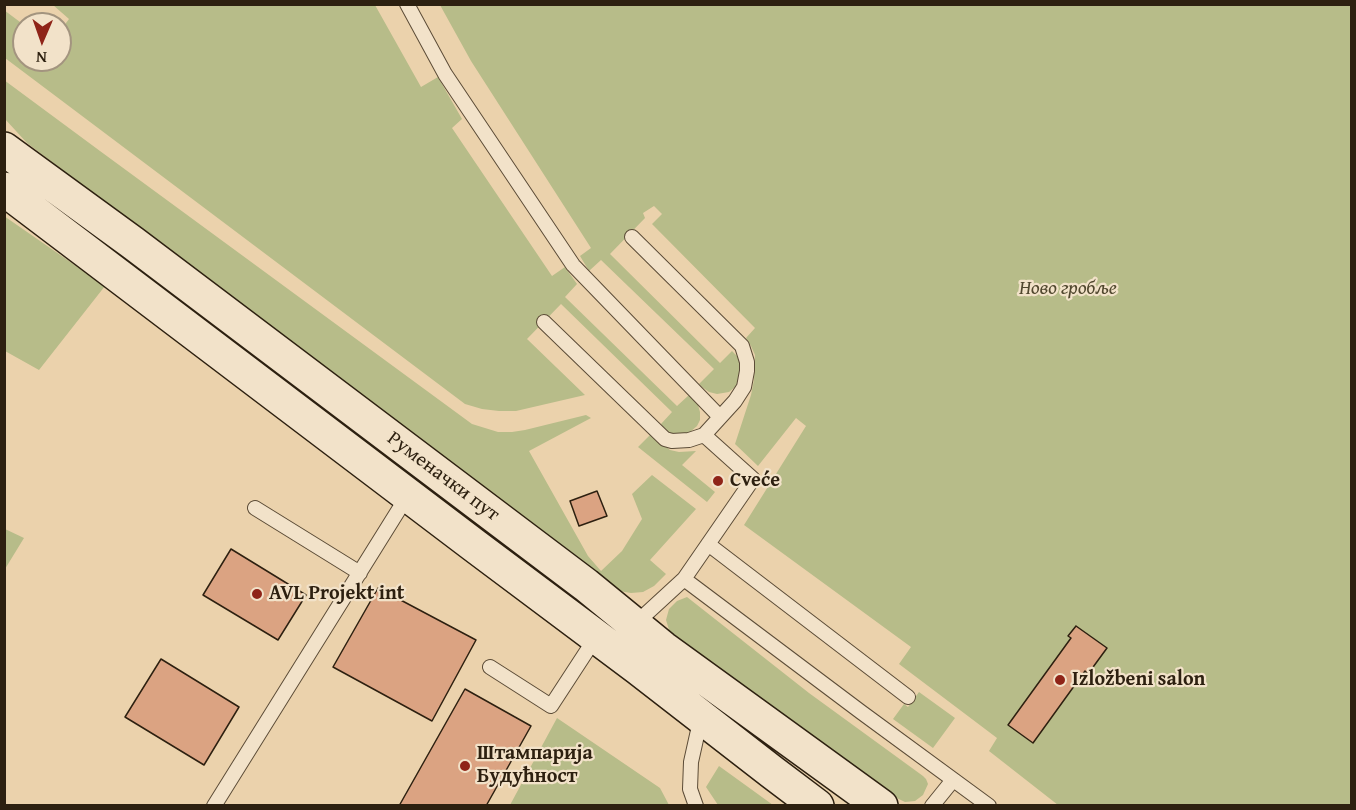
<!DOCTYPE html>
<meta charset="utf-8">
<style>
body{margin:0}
#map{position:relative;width:1356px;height:810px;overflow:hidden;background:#ebd2ac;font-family:"Gentium Book Plus",serif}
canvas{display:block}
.frame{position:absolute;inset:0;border:6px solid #2d2010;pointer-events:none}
.north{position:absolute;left:12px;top:12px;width:60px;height:60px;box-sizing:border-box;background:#f2e2c9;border:2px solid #a3947f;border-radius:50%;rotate:182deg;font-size:16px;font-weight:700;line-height:24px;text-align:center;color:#2d2010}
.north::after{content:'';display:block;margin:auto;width:21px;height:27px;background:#8f2418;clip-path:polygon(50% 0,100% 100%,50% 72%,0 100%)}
</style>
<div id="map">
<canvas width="1356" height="810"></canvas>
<div class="frame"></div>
<div class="north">N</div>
</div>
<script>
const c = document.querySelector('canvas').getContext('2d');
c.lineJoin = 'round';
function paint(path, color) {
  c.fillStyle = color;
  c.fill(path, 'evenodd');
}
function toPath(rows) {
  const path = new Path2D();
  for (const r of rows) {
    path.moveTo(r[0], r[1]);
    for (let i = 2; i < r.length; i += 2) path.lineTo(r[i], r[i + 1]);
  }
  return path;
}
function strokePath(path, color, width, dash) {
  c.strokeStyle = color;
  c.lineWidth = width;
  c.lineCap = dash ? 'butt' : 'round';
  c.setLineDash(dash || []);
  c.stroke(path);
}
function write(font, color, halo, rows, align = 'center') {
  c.font = font + ' "Gentium Book Plus",serif';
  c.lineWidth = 4.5;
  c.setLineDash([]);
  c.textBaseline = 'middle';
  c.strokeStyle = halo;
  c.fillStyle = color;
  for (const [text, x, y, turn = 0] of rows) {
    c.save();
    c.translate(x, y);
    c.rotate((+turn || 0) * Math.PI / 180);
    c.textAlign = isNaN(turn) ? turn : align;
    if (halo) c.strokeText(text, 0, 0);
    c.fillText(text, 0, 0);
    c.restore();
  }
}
paint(toPath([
 [53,5,375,5,421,87,438,77,462,119,452,128,552,276,565,267,577,284,565,297,677,406,689,395,694,400,698,405,700,412,700,420,697,426,689,433,678,435,671,434,665,430,661,424,672,412,561,304,527,339,585,395,516,411,499,411,482,409,465,404,5,58,4,10,24,25,24,60,60,60,60,31,69,19],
 [440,5,1351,5,1351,805,1058,805,989,751,997,738,899,664,911,647,744,525,806,426,796,418,758,466,735,444,751,395,754,380,755,355,751,346,746,338,755,328,652,224,662,214,654,206,643,213,645,218,610,254,720,363,732,351,738,357,741,365,740,381,735,387,729,392,717,394,709,392,702,387,699,384,714,369,601,260,589,271,580,256,591,248,471,61],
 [4,80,100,151,472,424,498,432,512,432,525,430,586,415,591,418,529,451,588,556,601,571,622,551,642,519,632,494,652,475,696,509,650,560,666,574,654,586,643,592,631,593,619,591,269,328,27,143,5,119],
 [4,216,105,286,39,370,5,351],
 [651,434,670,450,679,452,696,451,682,465,715,492,707,502,638,447],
 [5,529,24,538,5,569],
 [687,597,809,693,923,776,926,779,928,784,923,795,915,801,905,802,880,790,671,636,666,620,669,609,677,601],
 [919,692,955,718,933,748,893,719,904,704,908,707],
 [557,718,660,788,669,805,510,805],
 [719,766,773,805,718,805,706,787]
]), '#b7bc89');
const building = toPath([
 [597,491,607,516,579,526,570,501,597,491],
 [231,549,306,595,278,640,203,595,231,549],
 [378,588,476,640,432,721,333,667,378,588],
 [1076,626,1107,648,1088,674,1085,671,1033,743,1008,725,1071,638,1068,636,1076,626],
 [161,659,239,707,204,765,125,717,161,659],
 [465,689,531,726,486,806,399,806,465,689]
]);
paint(building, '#dba382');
strokePath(building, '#2d2010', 1.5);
const lane = toPath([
 [407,4,445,74,573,265,720,417],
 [632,237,742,346,747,362,747,371,744,387,735,401,704,435],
 [544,322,665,439,672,441,689,440,704,435,753,479,684,579,634,625],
 [255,508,360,573],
 [708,544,908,697],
 [684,579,861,712,989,806],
 [490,667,551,706,596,637],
 [214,806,408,495],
 [696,806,690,789,691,762,701,717],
 [932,806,953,780]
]);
const secondary = toPath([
 [4,149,133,243,586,585,663,648,881,806],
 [4,189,475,546,638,668,772,772,817,806]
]);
strokePath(lane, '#5c4c37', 16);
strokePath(secondary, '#2d2010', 36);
strokePath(lane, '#f2e2c9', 14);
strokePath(secondary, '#f2e2c9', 33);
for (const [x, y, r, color] of [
 [718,481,6,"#8f2418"],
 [257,594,6,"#8f2418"],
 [1060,680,6,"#8f2418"],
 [465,766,6,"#8f2418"]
]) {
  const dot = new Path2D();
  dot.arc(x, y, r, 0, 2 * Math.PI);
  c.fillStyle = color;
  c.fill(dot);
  strokePath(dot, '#f2e2c9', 2);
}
write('italic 20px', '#50472e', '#f2e2c9', [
 ["Ново гробље",1068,289]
]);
write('20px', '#2d2010', '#f2e2c9', [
 ["Руменачки пут",443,477,37]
]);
write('bold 20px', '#2d2010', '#f2e2c9', [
 ["Cveće",730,481],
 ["AVL Projekt int",269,594],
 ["Izložbeni salon",1072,680],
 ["Штампарија",477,754],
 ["Будућност",477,777]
], 'left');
</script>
